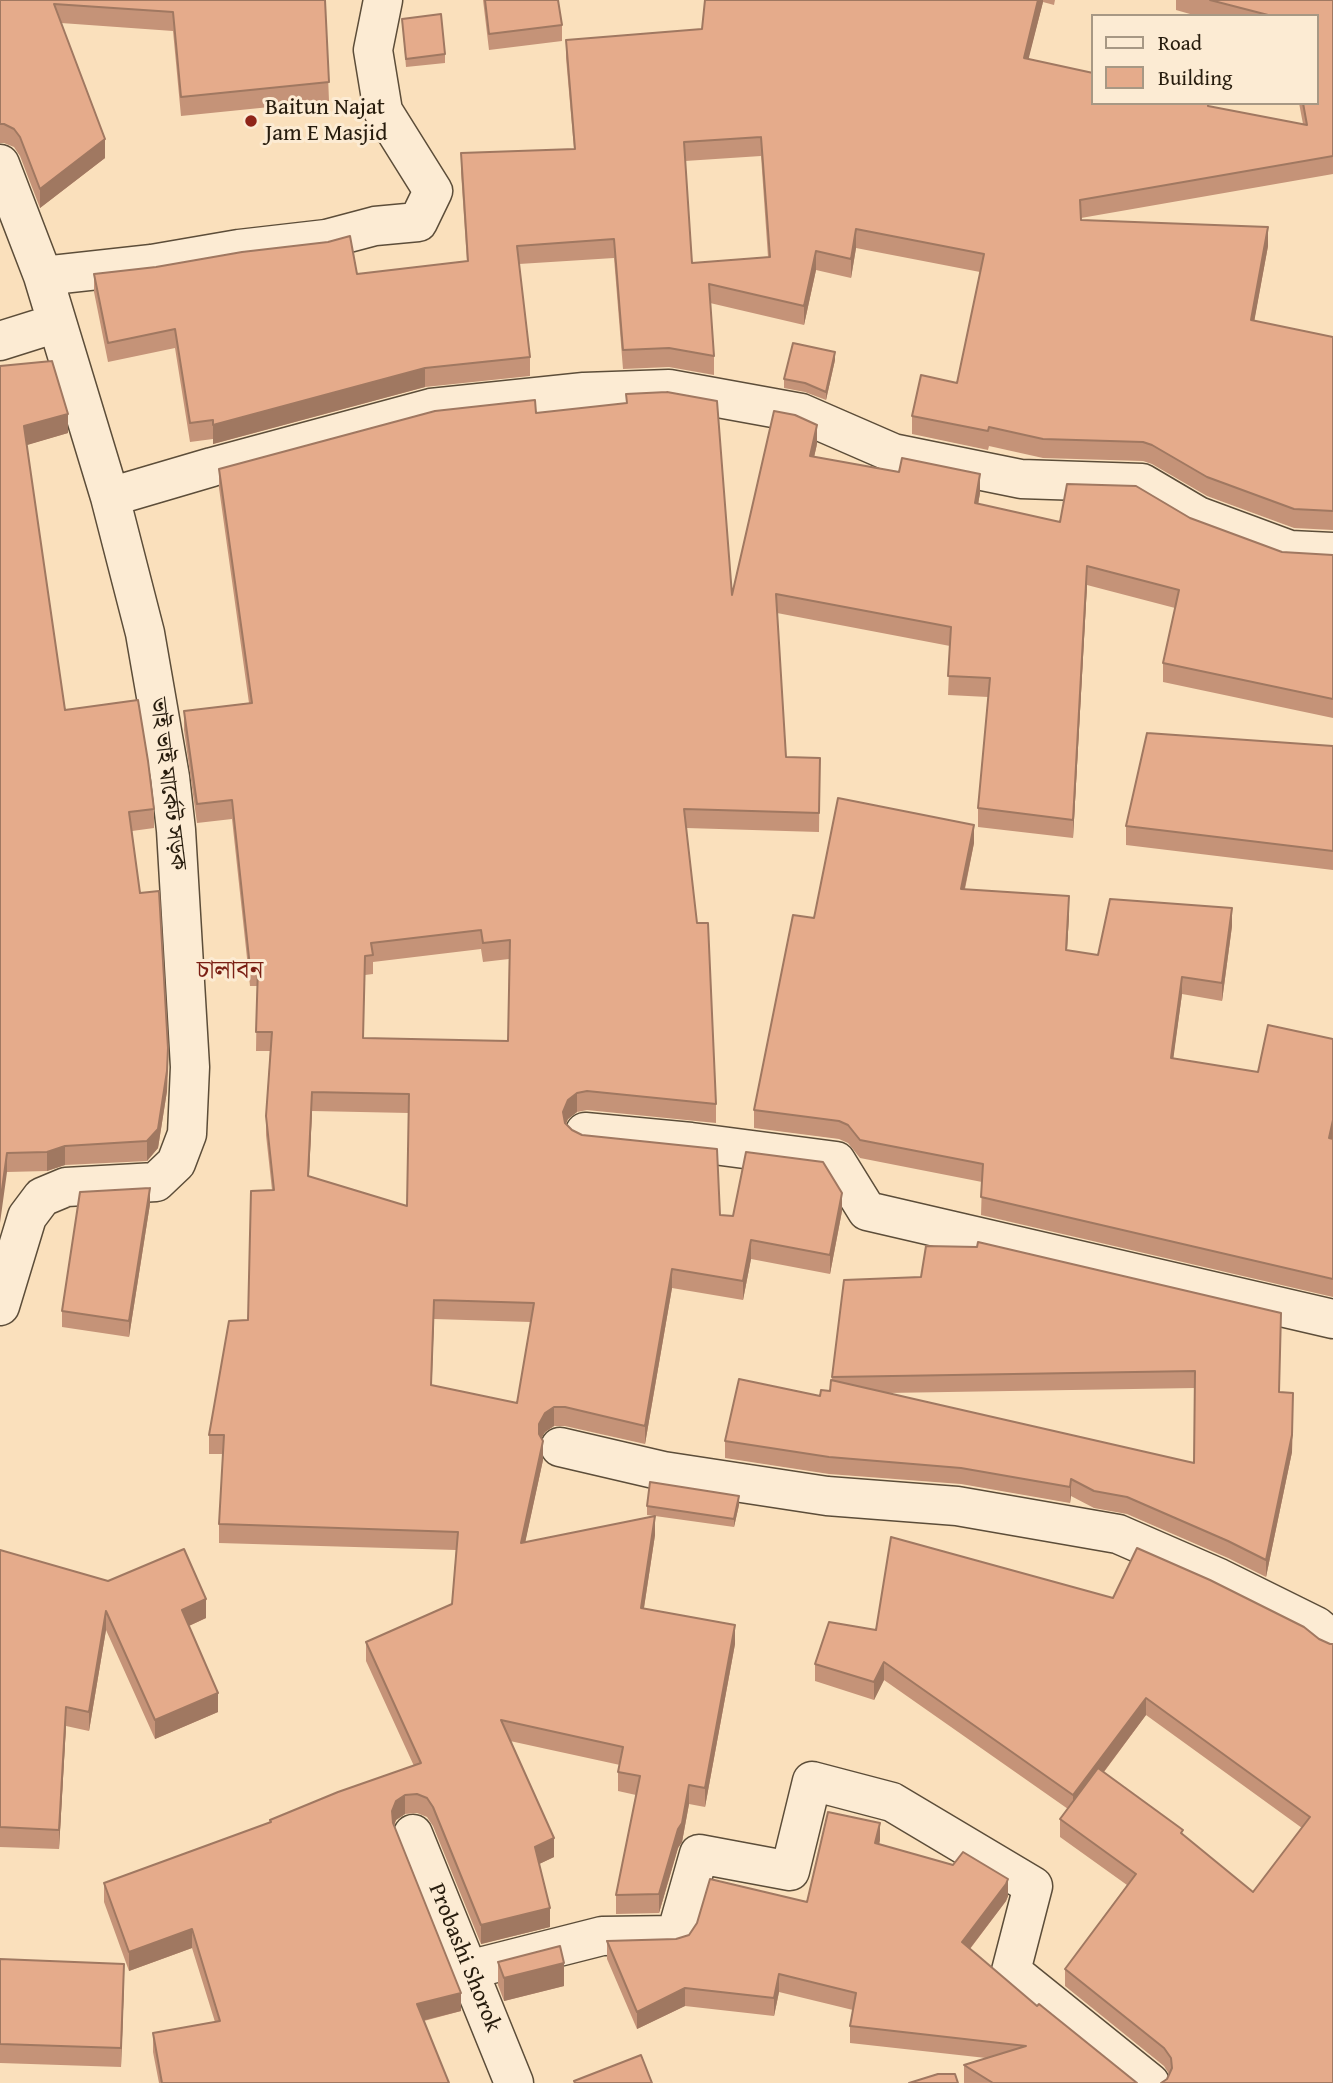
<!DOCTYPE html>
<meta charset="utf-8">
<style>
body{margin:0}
#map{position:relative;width:1333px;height:2083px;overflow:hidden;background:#fae0bc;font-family:"Gentium Book Plus",serif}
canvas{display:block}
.legend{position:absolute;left:1091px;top:14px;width:228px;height:91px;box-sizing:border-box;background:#fcebd3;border:2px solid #a79884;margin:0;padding:9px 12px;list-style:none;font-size:21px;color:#271c0d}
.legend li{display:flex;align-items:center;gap:14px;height:35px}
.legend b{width:35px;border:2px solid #a79884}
</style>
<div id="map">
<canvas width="1333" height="2083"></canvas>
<ul class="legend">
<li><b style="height:9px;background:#fcebd3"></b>Road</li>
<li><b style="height:19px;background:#e5ab8b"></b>Building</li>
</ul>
</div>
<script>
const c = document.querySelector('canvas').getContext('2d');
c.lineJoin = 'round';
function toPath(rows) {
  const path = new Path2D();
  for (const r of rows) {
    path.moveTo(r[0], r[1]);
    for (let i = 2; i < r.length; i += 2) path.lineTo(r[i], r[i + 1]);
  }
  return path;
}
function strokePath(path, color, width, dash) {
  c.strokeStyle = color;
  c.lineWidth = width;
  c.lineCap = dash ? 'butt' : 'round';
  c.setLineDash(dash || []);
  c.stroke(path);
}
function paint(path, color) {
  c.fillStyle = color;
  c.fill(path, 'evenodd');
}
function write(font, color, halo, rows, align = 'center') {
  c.font = font + ' "Gentium Book Plus","Noto Serif Bengali",serif';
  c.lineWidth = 6;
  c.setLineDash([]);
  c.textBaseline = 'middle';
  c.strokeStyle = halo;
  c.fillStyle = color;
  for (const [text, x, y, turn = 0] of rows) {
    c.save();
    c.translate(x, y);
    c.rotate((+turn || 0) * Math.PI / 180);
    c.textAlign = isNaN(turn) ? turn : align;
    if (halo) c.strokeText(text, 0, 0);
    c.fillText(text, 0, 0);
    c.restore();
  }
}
const minor = toPath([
 [0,164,43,276,110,497,145,633,170,777,176,830,190,1067,187,1134,176,1163,156,1182,66,1187,42,1197,27,1217,0,1306],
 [43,276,152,264,239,249,326,239,375,226,418,222,433,191,383,111,373,50,383,0],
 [0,341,57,323],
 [110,497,212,467,431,408,584,392,669,389,801,413,893,453,1021,479,1142,483,1198,516,1290,550,1333,552],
 [585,1132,691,1142,836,1161,867,1211,1333,1319],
 [560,1447,663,1471,827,1496,957,1506,1118,1534,1219,1578,1316,1626,1333,1640],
 [413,1834,514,2083],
 [468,1970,602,1936,676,1935,699,1854,790,1871,812,1781,892,1802,1033,1886,1011,1971,1150,2083]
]);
strokePath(minor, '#5c4d39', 41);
strokePath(minor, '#fcebd3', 38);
paint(toPath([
 [0,0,325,0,329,101,181,116,173,31,61,23,105,158,40,208,20,156,14,147,4,143,0,143],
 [483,0,558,0,562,25,562,41,489,50],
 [705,0,1055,0,1054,5,1043,2,1028,59,1093,103,1209,106,1303,124,1299,103,1317,103,1317,16,1197,16,1176,10,1176,0,1333,0,1333,174,1081,218,1081,220,1268,246,1254,321,1333,337,1333,530,1294,528,1207,496,1152,464,1143,461,1043,458,989,446,988,450,912,434,912,416,957,383,980,272,856,248,851,278,816,270,804,325,710,303,714,356,714,375,669,367,623,369,614,258,519,264,530,357,530,376,425,387,213,444,213,439,190,442,175,348,108,362,94,292,94,274,357,274,467,262,461,172,461,153,574,149,566,58,566,40,702,29],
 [761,156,768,257,692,263,685,161],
 [402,19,445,54,445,63,406,67],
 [835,360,826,400,805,392,784,388,784,379],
 [0,366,68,433,26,445,65,710,154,809,154,828,132,831,140,893,168,1067,167,1091,158,1148,147,1161,65,1165,47,1171,7,1172],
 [626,394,732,595,817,444,814,457,980,493,978,504,1060,522,1190,518,1282,552,1333,555,1333,718,1163,682,1163,663,1175,608,1087,585,1073,838,978,827,978,808,988,697,948,695,950,646,777,613,786,757,820,758,819,832,686,828,716,1104,716,1123,587,1110,577,1112,568,1119,566,1123,572,1130,720,1215,733,1216,842,1211,830,1274,751,1259,743,1300,672,1288,645,1444,565,1426,554,1426,545,1432,541,1438,543,1460,525,1542,655,1516,647,1515,647,1506,739,1505,734,1527,655,1516,655,1535,644,1608,735,1644,705,1807,689,1804,682,1842,678,1848,659,1913,616,1914,616,1895,636,1795,618,1791,618,1772,620,1765,510,1741,554,1857,539,1864,550,1927,481,1944,433,1826,427,1817,417,1813,405,1814,396,1820,394,1826,461,2011,424,2021,449,2083,159,2083,153,2052,153,2033,215,2022,192,1948,129,1971,104,1902,104,1883,270,1823,270,1820,414,1766,366,1661,366,1642,452,1604,456,1550,219,1543,219,1524,223,1454,209,1454,209,1435,248,1320,272,1190,266,1135,266,1116,270,1051,256,1051,257,986,250,986,232,819,197,823,184,730,184,711,249,703,219,488,219,469,536,413,626,403],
 [481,949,483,962,509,959,508,1041,363,1038,365,975,373,974,373,962],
 [312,1111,409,1113,407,1206,309,1176],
 [434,1319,531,1322,517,1403,431,1385],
 [1333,746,1333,870,1126,845,1126,826],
 [974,843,965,889,1069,914,1067,950,1098,955,1232,926,1222,1001,1182,994,1173,1058,1258,1072,1333,1039,1333,1297,981,1215,982,1182,860,1158,848,1143,839,1139,754,1128,754,1110,814,918],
 [150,1204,129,1337,62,1327,62,1311],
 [1281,1329,1279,1392,1293,1410,1292,1452,1266,1577,1228,1558,1127,1514,1094,1508,1071,1496,1070,1503,961,1484,829,1474,725,1458,725,1441,830,1391,832,1377],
 [1195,1388,1194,1463,886,1393],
 [0,1550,206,1618,189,1626,218,1712,155,1739,106,1630,89,1731,66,1726,59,1849,0,1847],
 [1113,1598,1319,1639,1330,1644,1333,2083,1167,2079,1169,2074,1164,2066,1065,1986,1065,1969,1127,1885,1060,1837,1060,1819,1068,1809,884,1680,874,1700,815,1681,815,1664,876,1630],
 [1146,1715,1302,1828,1253,1892,1104,1772],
 [880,1840,879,1844,1008,1896,1006,1901,970,1949,1037,2006,1137,2083,964,2083,964,2065,986,2058,850,2043,850,2026,853,2010,779,1992,774,2016,685,2006,637,2029,607,1959,607,1941,676,1939,807,1902],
 [0,1959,124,1983,121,2067,0,2063],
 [498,1962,564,1986,504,2001,498,1985]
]), '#c59378');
paint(toPath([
 [1038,0,1043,0,1043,2,1024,77,1024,58],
 [105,139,105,158,40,208,40,189],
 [1268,227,1268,246,1251,339,1251,320],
 [856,229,856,248,851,278,851,259],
 [816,251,816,270,804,325,804,306],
 [835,352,835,360,826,400,826,392],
 [425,368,425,387,213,444,213,425],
 [68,414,68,433,24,446,24,426],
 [817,425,817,444,810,475,810,456],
 [980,474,980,493,975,522,975,503],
 [1087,566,1087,585,1073,838,1073,820],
 [974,825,974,843,961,906,961,889],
 [1069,896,1069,914,1066,968,1066,950],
 [1232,908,1232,926,1222,1001,1222,983],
 [1182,977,1182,994,1171,1076,1171,1058],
 [168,1048,167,1091,158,1148,147,1161,147,1141],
 [312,1092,312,1111,308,1194,308,1176],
 [577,1093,577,1112,568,1119,563,1131,563,1112,568,1100],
 [1333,1120,1333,1138,1329,1156,1329,1138],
 [65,1146,65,1165,47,1171,47,1152],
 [7,1153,7,1172,0,1223,0,1204],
 [150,1188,150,1204,129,1337,129,1321],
 [842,1193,842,1211,830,1274,830,1255],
 [751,1240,751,1259,743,1300,743,1281],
 [672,1269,672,1288,645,1444,645,1426],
 [434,1300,434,1319,431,1404,431,1385],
 [1293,1393,1292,1452,1266,1577,1266,1560],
 [554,1407,554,1426,545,1432,539,1443,539,1424,545,1413],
 [543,1441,543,1460,521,1562,521,1543],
 [1071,1479,1071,1496,1070,1503,1070,1487],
 [739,1496,739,1505,734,1527,734,1519],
 [655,1516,655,1535,641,1627,641,1608],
 [206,1599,206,1618,182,1629,182,1610],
 [106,1611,106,1630,89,1731,89,1712],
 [735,1625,735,1644,705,1807,705,1788],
 [884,1662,884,1680,874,1700,874,1682],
 [218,1693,218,1712,155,1739,155,1720],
 [1146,1698,1146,1715,1073,1813,1073,1795],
 [66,1707,66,1726,59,1849,59,1830],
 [689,1785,689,1804,682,1842,678,1848,659,1913,659,1894],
 [405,1795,405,1814,396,1820,392,1830,392,1811,396,1801],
 [880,1823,880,1840,875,1861,875,1843],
 [554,1838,554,1857,535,1866,535,1847],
 [1008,1879,1008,1896,1006,1901,962,1959,962,1942],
 [550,1908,550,1927,481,1944,481,1925],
 [192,1929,192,1948,129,1971,129,1952],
 [564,1963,564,1986,504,2001,504,1978],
 [124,1964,124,1983,121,2067,121,2048],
 [779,1974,779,1992,774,2016,774,1998],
 [685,1988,685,2006,637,2029,637,2012],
 [461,1993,461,2011,417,2022,417,2004]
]), '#a07861');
const building = toPath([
 [0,0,325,0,329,82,181,97,173,12,54,4,105,139,40,189,20,137,14,129,4,124,0,124,0,0],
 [485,0,558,0,562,25,489,34,485,0],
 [705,0,1038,0,1024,58,1093,73,1093,103,1208,103,1208,106,1307,125,1303,103,1317,103,1317,16,1272,16,1210,0,1333,0,1333,156,1080,200,1081,220,1268,227,1251,320,1333,337,1333,511,1294,509,1207,477,1152,445,1143,442,1043,439,989,427,988,431,912,416,921,375,957,383,984,254,856,229,851,259,816,251,804,306,709,284,714,356,669,348,623,350,614,239,517,246,530,357,425,368,213,425,213,420,190,423,175,329,108,343,94,274,156,267,242,252,328,242,350,236,357,274,468,261,461,153,575,149,566,40,702,29,705,0],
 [761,137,770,257,692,263,684,142,761,137],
 [441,14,445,54,406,59,402,19,441,14],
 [793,343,835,352,826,392,805,383,784,379,793,343],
 [52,361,68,414,24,426,65,710,138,700,148,761,154,809,129,812,140,893,159,891,168,1048,167,1071,158,1129,147,1141,65,1146,47,1152,7,1153,0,1204,0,366,52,361],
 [667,392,717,401,732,595,774,411,795,415,817,425,810,456,899,472,902,458,980,474,975,503,1060,522,1067,484,1136,486,1190,518,1282,552,1333,555,1333,699,1163,663,1179,590,1087,566,1073,820,978,808,990,678,948,676,951,627,776,594,786,757,820,758,819,813,684,809,697,923,708,923,716,1104,587,1091,577,1093,568,1100,563,1112,565,1123,572,1130,582,1135,717,1149,720,1215,733,1216,746,1152,823,1162,842,1193,830,1255,751,1240,743,1281,672,1269,645,1426,565,1407,554,1407,545,1413,539,1424,539,1434,543,1441,521,1543,655,1516,641,1608,735,1625,705,1788,689,1785,682,1823,678,1829,659,1894,616,1895,640,1776,618,1772,623,1747,501,1720,554,1838,535,1847,550,1908,481,1925,433,1807,427,1798,417,1794,405,1795,396,1801,392,1811,393,1823,461,1993,417,2004,449,2083,162,2083,153,2033,220,2021,192,1929,129,1952,104,1883,271,1822,270,1820,338,1792,421,1763,366,1642,452,1604,458,1532,219,1524,224,1435,209,1435,229,1321,248,1320,251,1191,274,1190,266,1116,272,1032,256,1032,258,967,250,967,232,800,197,804,184,711,252,703,219,469,435,411,535,400,536,413,627,403,626,394,667,392],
 [481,930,483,943,510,940,508,1041,363,1038,365,956,373,955,371,943,481,930],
 [312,1092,409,1094,407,1206,308,1176,312,1092],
 [434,1300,534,1303,517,1403,431,1385,434,1300],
 [1147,733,1333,746,1333,851,1126,826,1147,733],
 [838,798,974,825,961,889,1069,896,1066,950,1098,955,1110,899,1232,908,1222,983,1182,977,1171,1058,1258,1072,1268,1025,1333,1039,1333,1120,1329,1138,1333,1139,1333,1279,981,1197,983,1164,860,1140,848,1125,839,1121,754,1110,793,915,814,918,838,798],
 [150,1188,129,1321,62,1311,80,1192,150,1188],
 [978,1242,1281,1313,1279,1392,1293,1393,1292,1435,1266,1560,1228,1541,1127,1497,1094,1491,1071,1479,1070,1487,961,1468,829,1457,725,1441,739,1379,820,1396,821,1390,830,1391,831,1380,1194,1463,1195,1371,832,1377,844,1280,921,1277,926,1246,977,1247,978,1242],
 [650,1482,739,1496,734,1519,647,1506,650,1482],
 [891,1537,1113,1598,1137,1548,1210,1580,1304,1627,1319,1639,1330,1644,1333,1644,1333,2083,1161,2083,1167,2079,1172,2068,1171,2058,1164,2048,1065,1969,1136,1874,1060,1819,1098,1768,1183,1830,1181,1833,1253,1892,1310,1817,1146,1698,1073,1795,884,1662,874,1682,815,1664,829,1622,876,1630,891,1537],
 [184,1549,206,1599,182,1610,218,1693,155,1720,106,1611,89,1712,66,1707,59,1830,0,1827,0,1550,108,1581,184,1549],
 [828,1812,880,1823,875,1843,953,1865,963,1852,1008,1879,1006,1884,962,1942,1037,2006,1039,2004,1137,2083,993,2083,964,2065,1026,2046,850,2026,856,1993,779,1974,774,1998,685,1988,637,2012,607,1941,676,1939,689,1935,697,1923,710,1879,807,1902,828,1812],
 [560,1946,564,1963,504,1978,498,1962,560,1946],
 [0,1959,124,1964,121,2048,0,2044,0,1959],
 [641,2055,652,2083,575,2083,574,2081,641,2055],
 [938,2074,955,2074,958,2083,909,2083,938,2074]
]);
paint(building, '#e5ab8b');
strokePath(building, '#a07861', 2);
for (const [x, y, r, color] of [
 [251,121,7,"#8f2418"]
]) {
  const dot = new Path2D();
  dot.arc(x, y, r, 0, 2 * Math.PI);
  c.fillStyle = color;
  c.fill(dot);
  strokePath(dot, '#fcebd3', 2.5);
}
write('23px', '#271c0d', '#fcebd3', [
 ["Baitun Najat",265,108],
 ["Jam E Masjid",265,134]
], 'left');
write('23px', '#271c0d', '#fcebd3', [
 ["ভাই ভাই মার্কেট সড়ক",167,784,83],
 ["Probashi Shorok",464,1958,68]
]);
write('26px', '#7a1f14', '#fcebd3', [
 ["চালাবন",230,971]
]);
</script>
